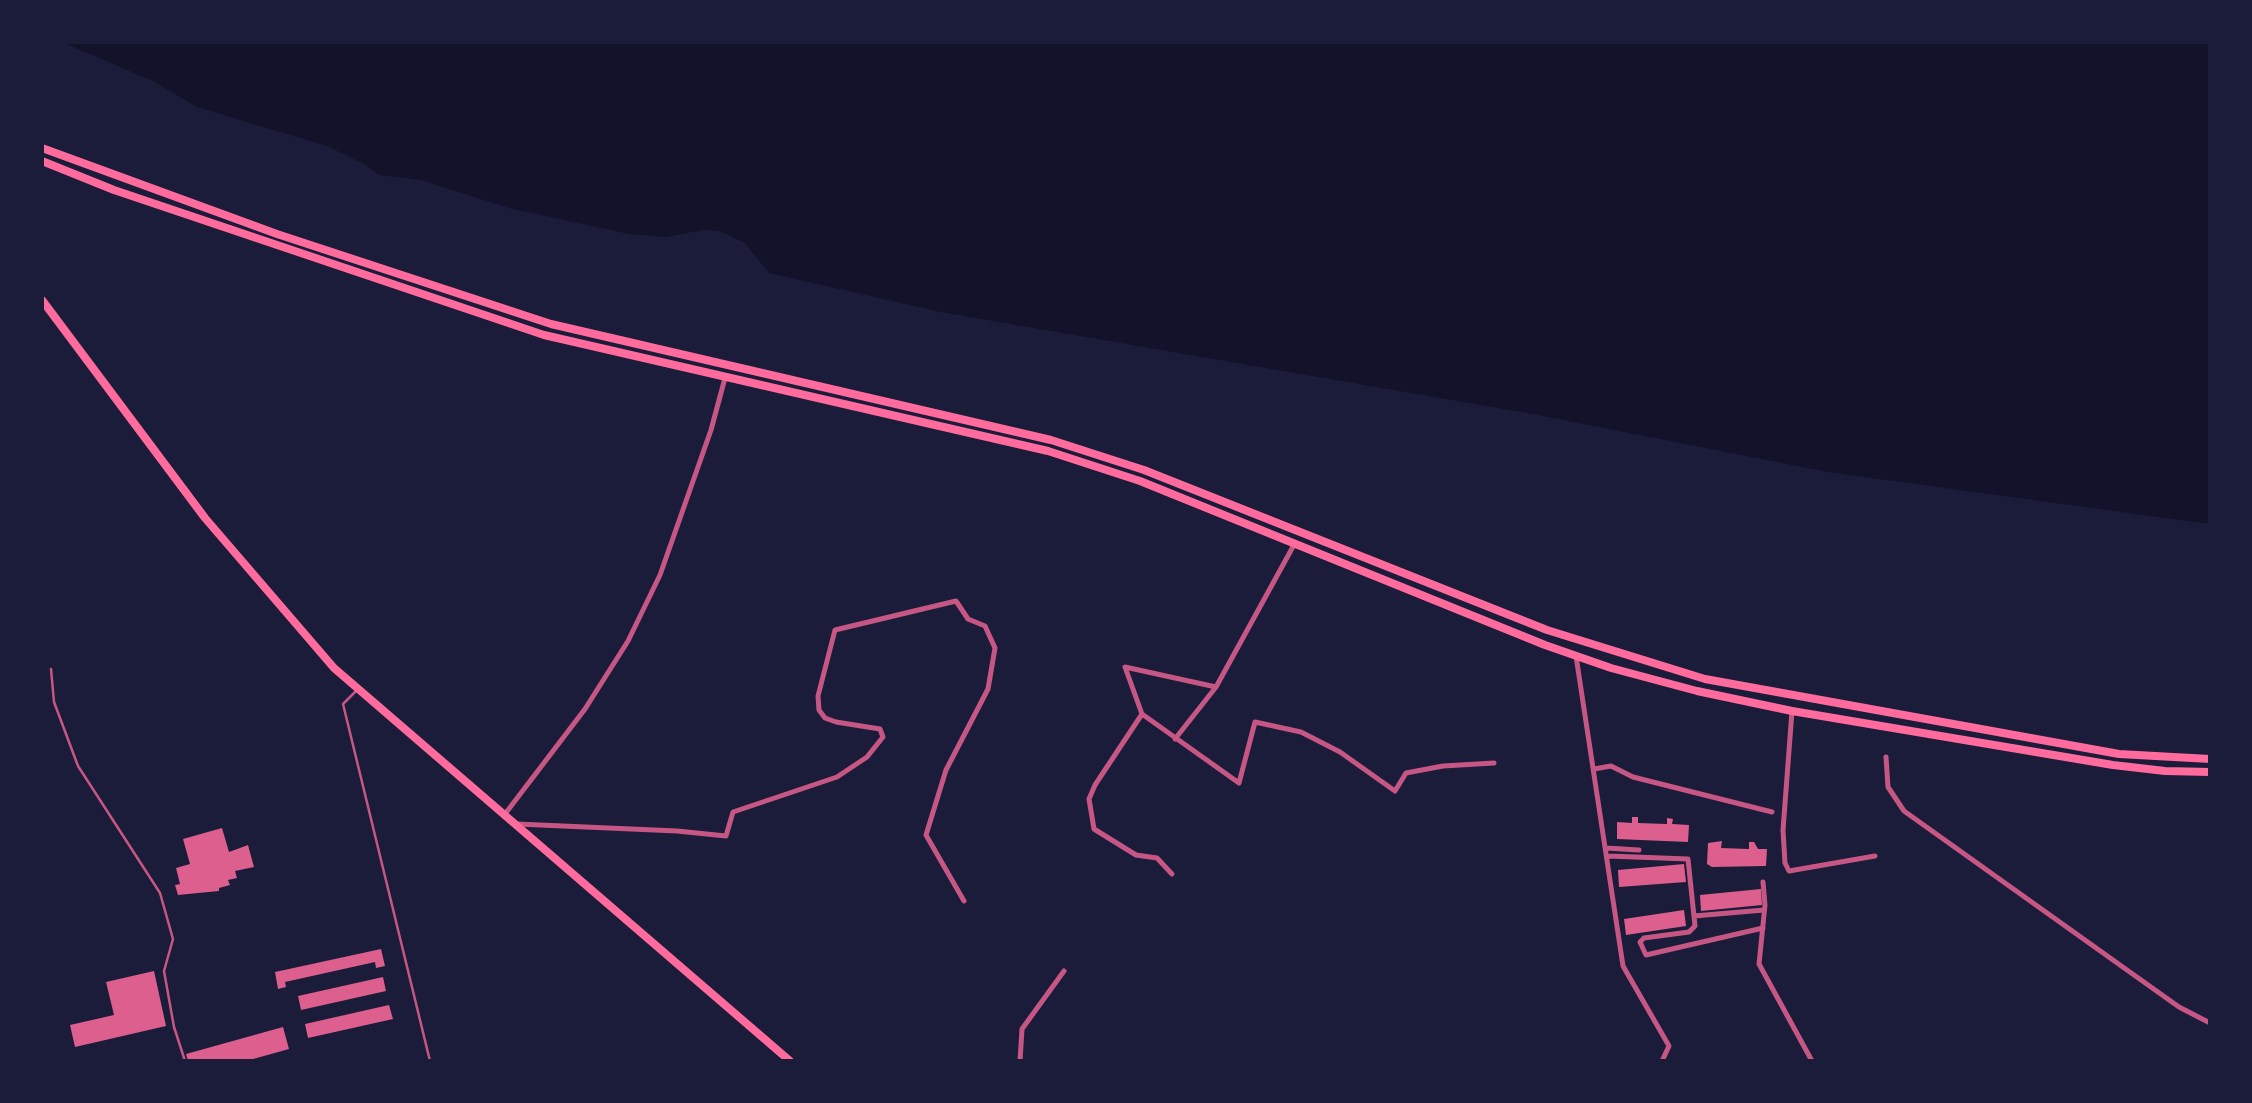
<!DOCTYPE html>
<style>
body{margin:0}
#map{position:relative;width:2252px;height:1103px;overflow:hidden;background:#1b1b3a;font-family:"Public Sans",sans-serif}
canvas{display:block}
.frame{position:absolute;inset:0;border:44px solid #1b1b3a;pointer-events:none}
</style>
<div id="map">
<canvas width="2252" height="1103"></canvas>
<div class="frame"></div>
</div>
<script>
const c = document.querySelector('canvas').getContext('2d');
c.lineJoin = 'round';
function paint(path, color) {
  c.fillStyle = color;
  c.fill(path, 'evenodd');
}
function toPath(rows) {
  const path = new Path2D();
  for (const r of rows) {
    path.moveTo(r[0], r[1]);
    for (let i = 2; i < r.length; i += 2) path.lineTo(r[i], r[i + 1]);
  }
  return path;
}
function strokePath(path, color, width, dash) {
  c.strokeStyle = color;
  c.lineWidth = width;
  c.lineCap = dash ? 'butt' : 'round';
  c.setLineDash(dash || []);
  c.stroke(path);
}
paint(toPath([
 [62,42,2210,42,2210,524,1828,472,1533,414,941,312,769,273,745,243,720,231,703,230,666,237,629,234,509,208,421,180,379,175,364,164,327,146,197,107,153,81]
]), '#12122b');
paint(toPath([
 [1632,817,1638,817,1638,823,1667,824,1667,818,1673,819,1672,824,1689,825,1688,842,1617,839,1617,822,1632,823],
 [222,828,229,852,248,845,254,867,235,871,237,878,228,880,230,885,219,888,219,891,178,895,175,885,180,884,176,868,190,864,183,839],
 [1722,841,1721,848,1749,849,1749,842,1754,842,1758,849,1767,849,1766,866,1712,867,1707,864,1708,843],
 [1684,864,1686,882,1619,887,1618,870],
 [1761,889,1762,905,1701,911,1700,895],
 [1684,910,1686,926,1626,935,1624,919],
 [381,949,385,966,376,968,375,962,285,982,286,987,278,989,275,972],
 [154,971,166,1026,75,1047,70,1025,114,1015,106,982],
 [383,977,386,991,301,1010,298,996],
 [389,1005,393,1019,308,1038,305,1024],
 [283,1027,289,1049,246,1061,188,1061,186,1054]
]), '#dd5f8e');
strokePath(toPath([
 [51,669,54,702,78,766,160,893,173,939,164,971,174,1027,185,1061],
 [356,691,343,704,430,1061]
]), '#c65784', 2.5);
strokePath(toPath([
 [1576,656,1623,966,1669,1046,1662,1061],
 [1792,711,1783,830,1785,863,1789,871,1875,856],
 [1142,714,1125,667,1216,687],
 [1175,739,1216,687,1295,543],
 [1886,757,1888,787,1904,811,2127,970,2179,1007,2210,1023],
 [1594,769,1611,766,1633,777,1772,812],
 [1239,783,1255,722,1301,732,1340,752,1395,791,1406,773,1443,766,1494,763],
 [505,814,585,709,628,641,660,575,711,430,725,378],
 [517,824,677,831,726,836,733,812,837,777,867,757,883,737,880,729,836,722,825,718,819,710,818,696,835,630,956,601,968,619,985,626,995,648,988,689,946,770,926,835,964,901],
 [1606,848,1639,850],
 [1608,856,1688,859,1695,926,1689,932,1644,938,1640,942,1646,955,1763,928],
 [1172,874,1157,858,1136,855,1094,829,1089,799,1095,785,1142,714,1239,783],
 [1763,882,1765,905,1759,964,1812,1061],
 [1694,916,1764,910],
 [1020,1061,1022,1029,1064,971]
]), '#c65784', 5);
strokePath(toPath([
 [42,148,277,234,551,324,1051,440,1144,470,1547,630,1705,679,2119,754,2210,759],
 [42,161,114,190,544,335,1048,451,1140,481,1545,645,1611,668,1697,691,1792,711,2113,765,2165,771,2210,772],
 [42,300,205,518,334,668,790,1061]
]), '#ff6b9d', 8);
</script>
